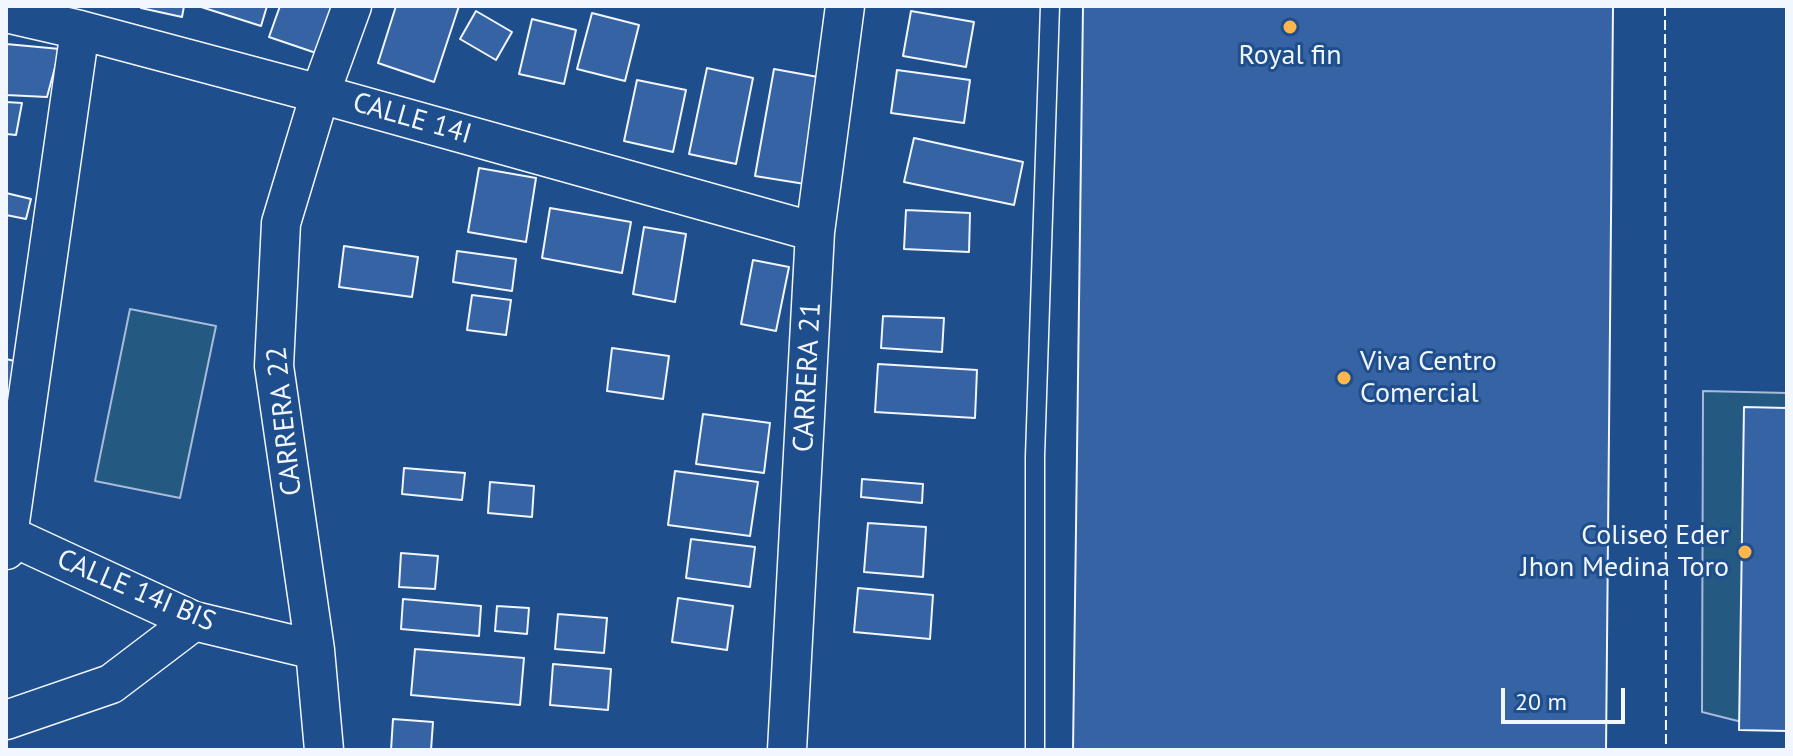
<!DOCTYPE html>
<style>
body{margin:0}
#map{position:relative;width:1793px;height:756px;overflow:hidden;background:#1f4e8c;font-family:"PT Sans",sans-serif}
canvas{display:block}
.frame{position:absolute;inset:0;border:8px solid #f2f6ff;pointer-events:none}
.scale{position:absolute;left:1501px;top:688px;width:124px;height:36px;box-sizing:border-box;border:4px solid #f2f6ff;border-top:0;padding-left:10px;font-size:24px;line-height:28px;white-space:nowrap;color:#f2f6ff;-webkit-text-stroke:6px #1f4e8c;paint-order:stroke}
</style>
<div id="map">
<canvas width="1793" height="756"></canvas>
<div class="frame"></div>
<div class="scale">20 m</div>
</div>
<script>
const c = document.querySelector('canvas').getContext('2d');
c.lineJoin = 'round';
function paint(path, color) {
  c.fillStyle = color;
  c.fill(path, 'evenodd');
}
function toPath(rows) {
  const path = new Path2D();
  for (const r of rows) {
    path.moveTo(r[0], r[1]);
    for (let i = 2; i < r.length; i += 2) path.lineTo(r[i], r[i + 1]);
  }
  return path;
}
function strokePath(path, color, width, dash) {
  c.strokeStyle = color;
  c.lineWidth = width;
  c.lineCap = dash ? 'butt' : 'round';
  c.setLineDash(dash || []);
  c.stroke(path);
}
function write(font, color, halo, rows, align = 'center') {
  c.font = font + ' "PT Sans",sans-serif';
  c.lineWidth = 6;
  c.setLineDash([]);
  c.textBaseline = 'middle';
  c.strokeStyle = halo;
  c.fillStyle = color;
  for (const [text, x, y, turn = 0] of rows) {
    c.save();
    c.translate(x, y);
    c.rotate((+turn || 0) * Math.PI / 180);
    c.textAlign = isNaN(turn) ? turn : align;
    if (halo) c.strokeText(text, 0, 0);
    c.fillText(text, 0, 0);
    c.restore();
  }
}
const green = toPath([
 [130,309,216,326,180,498,95,481,130,309],
 [1703,391,1787,393,1787,728,1746,723,1702,712,1703,391]
]);
paint(green, '#245a82');
strokePath(green, '#a8bbd7', 2);
const building = toPath([
 [141,6,184,6,182,17,141,8,141,6],
 [198,6,267,6,261,26,198,6],
 [280,6,332,6,316,53,269,37,280,6],
 [396,6,459,6,434,82,378,63,396,6],
 [1083,6,1613,6,1606,750,1073,750,1083,6],
 [476,11,512,32,496,60,460,39,476,11],
 [911,11,974,22,966,67,903,56,911,11],
 [592,13,639,25,625,81,577,69,592,13],
 [532,19,576,30,564,84,519,74,532,19],
 [6,44,60,49,47,97,6,95,6,44],
 [707,68,753,78,736,164,689,154,707,68],
 [774,69,829,79,811,185,755,176,774,69],
 [897,70,970,80,964,123,891,113,897,70],
 [637,80,686,90,673,152,624,141,637,80],
 [6,102,22,103,16,135,6,134,6,102],
 [914,138,1023,162,1014,205,904,182,914,138],
 [479,168,536,178,526,242,468,232,479,168],
 [6,193,31,199,26,219,6,215,6,193],
 [550,208,631,222,622,273,542,258,550,208],
 [906,210,970,213,969,252,904,249,906,210],
 [644,227,686,234,675,302,633,294,644,227],
 [344,246,418,257,412,297,339,287,344,246],
 [457,251,516,259,512,291,453,282,457,251],
 [753,260,789,267,776,331,741,324,753,260],
 [472,295,511,300,506,335,467,330,472,295],
 [883,316,944,318,942,352,881,348,883,316],
 [612,348,669,356,663,399,607,391,612,348],
 [6,359,23,363,15,398,6,395,6,359],
 [878,364,977,370,975,418,875,412,878,364],
 [1744,407,1787,408,1787,731,1739,730,1744,407],
 [703,414,770,423,764,473,696,464,703,414],
 [404,468,465,473,462,500,402,494,404,468],
 [675,471,758,482,750,536,668,525,675,471],
 [862,479,923,484,922,503,861,497,862,479],
 [490,482,534,486,532,517,488,513,490,482],
 [868,523,926,527,923,577,864,572,868,523],
 [691,539,755,547,750,587,686,578,691,539],
 [401,553,438,556,435,589,399,587,401,553],
 [858,588,933,595,930,639,854,632,858,588],
 [678,598,733,606,727,650,672,642,678,598],
 [403,599,481,606,479,636,401,629,403,599],
 [497,606,529,608,527,634,495,631,497,606],
 [558,614,607,618,604,653,555,649,558,614],
 [415,649,524,658,520,705,411,695,415,649],
 [553,664,611,669,608,710,550,705,553,664],
 [393,719,433,722,431,750,391,750,393,719]
]);
paint(building, '#3563a3');
strokePath(building, '#f2f6ff', 2);
const service = toPath([
 [1035,750,1035,456,1050,6]
]);
const minor = toPath([
 [6,13,80,30,320,94,815,232],
 [6,534,194,621,315,650],
 [6,550,80,30],
 [6,720,111,684,194,621],
 [324,750,315,650,274,366,281,223,320,94,352,6],
 [787,750,815,232,845,6]
]);
strokePath(service, '#f2f6ff', 21);
strokePath(minor, '#f2f6ff', 41);
strokePath(service, '#1f4e8c', 18);
strokePath(minor, '#1f4e8c', 38);
strokePath(toPath([
 [1665,6,1666,750]
]), '#f2f6ff', 2, [10, 4]);
for (const [x, y, r, color] of [
 [1290,27,8,"#ffb74d"],
 [1344,378,8,"#ffb74d"],
 [1745,552,8,"#ffb74d"]
]) {
  const dot = new Path2D();
  dot.arc(x, y, r, 0, 2 * Math.PI);
  c.fillStyle = color;
  c.fill(dot);
  strokePath(dot, '#1f4e8c', 3);
}
write('28px', '#f2f6ff', '#1f4e8c', [
 ["Royal fin",1290,56],
 ["Viva Centro",1360,362,"left"],
 ["Comercial",1360,394,"left"],
 ["Coliseo Eder",1729,536,"right"],
 ["Jhon Medina Toro",1729,568,"right"]
]);
write('28px', '#f2f6ff', '#1f4e8c', [
 ["CALLE 14I",412,119,16],
 ["CARRERA 21",808,377,-87],
 ["CARRERA 22",285,421,-96],
 ["CALLE 14I BIS",136,591,23]
]);
</script>
